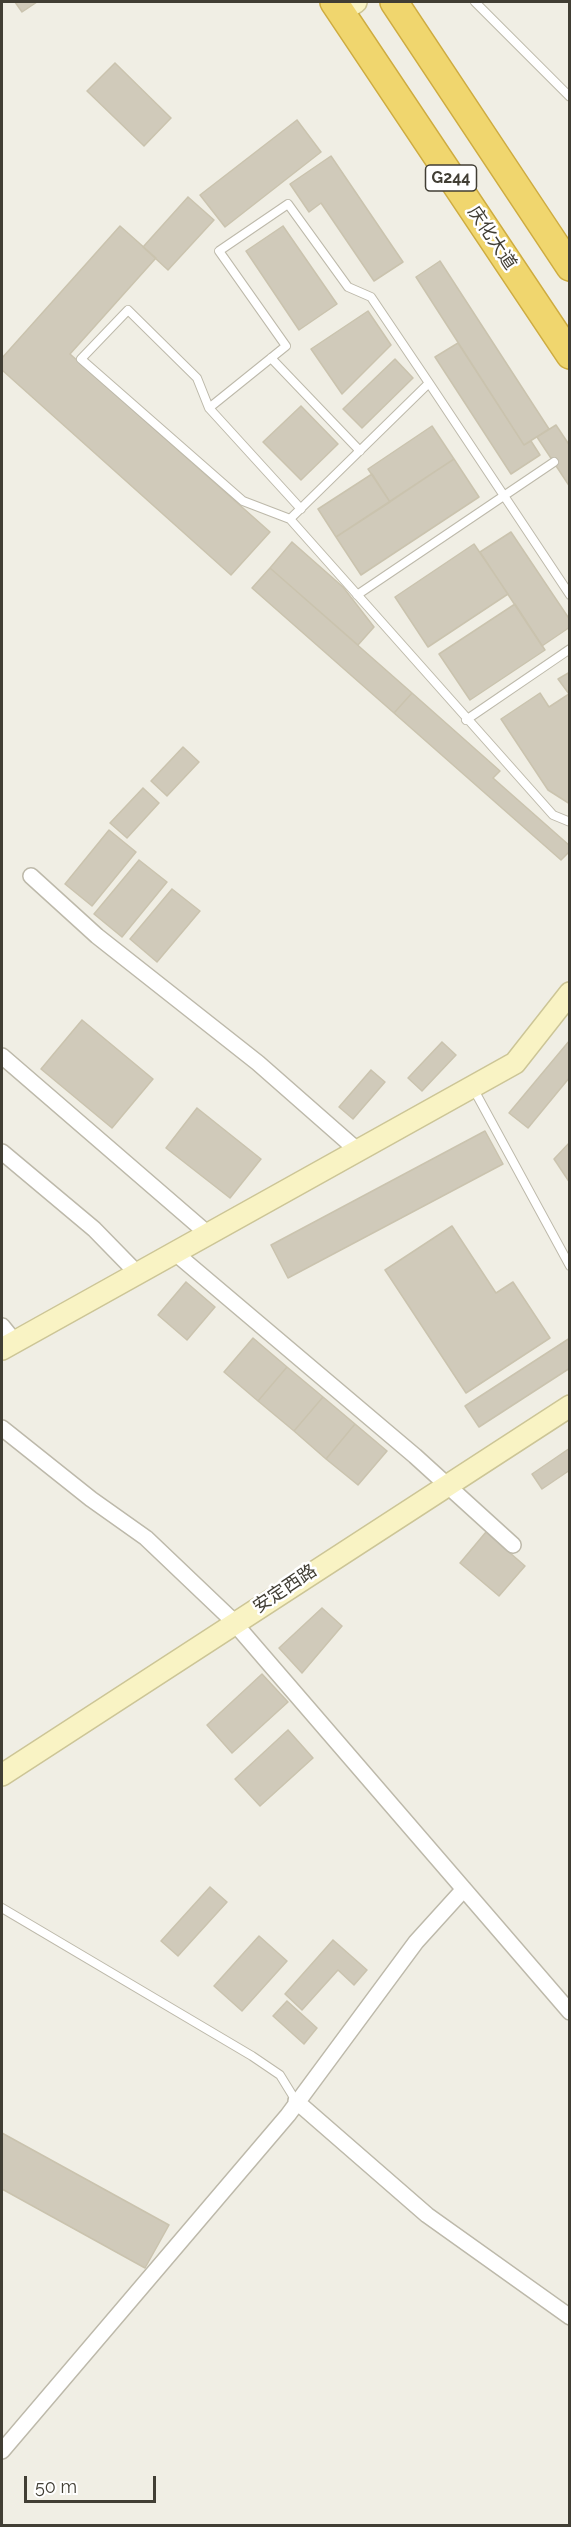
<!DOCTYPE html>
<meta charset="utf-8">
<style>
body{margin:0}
#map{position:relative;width:571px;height:2527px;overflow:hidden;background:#f0eee4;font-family:Raleway,sans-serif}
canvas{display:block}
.frame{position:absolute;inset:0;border:3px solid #413e34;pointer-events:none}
.scale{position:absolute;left:24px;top:2476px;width:132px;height:27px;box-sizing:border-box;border:3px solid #413e34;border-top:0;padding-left:8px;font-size:18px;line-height:21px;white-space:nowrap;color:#413e34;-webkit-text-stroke:4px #fff;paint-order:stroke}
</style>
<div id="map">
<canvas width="571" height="2527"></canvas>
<div class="frame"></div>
<div class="scale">50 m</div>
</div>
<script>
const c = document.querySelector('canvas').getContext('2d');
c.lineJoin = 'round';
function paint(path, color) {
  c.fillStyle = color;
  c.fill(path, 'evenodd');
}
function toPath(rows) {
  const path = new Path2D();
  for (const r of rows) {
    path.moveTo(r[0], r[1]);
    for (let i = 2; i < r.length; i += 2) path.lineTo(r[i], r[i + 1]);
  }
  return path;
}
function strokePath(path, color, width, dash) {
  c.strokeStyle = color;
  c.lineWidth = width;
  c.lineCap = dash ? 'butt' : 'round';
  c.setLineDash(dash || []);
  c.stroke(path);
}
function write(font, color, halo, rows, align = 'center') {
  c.font = font + ' Raleway,"Noto Sans SC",sans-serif';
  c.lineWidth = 5;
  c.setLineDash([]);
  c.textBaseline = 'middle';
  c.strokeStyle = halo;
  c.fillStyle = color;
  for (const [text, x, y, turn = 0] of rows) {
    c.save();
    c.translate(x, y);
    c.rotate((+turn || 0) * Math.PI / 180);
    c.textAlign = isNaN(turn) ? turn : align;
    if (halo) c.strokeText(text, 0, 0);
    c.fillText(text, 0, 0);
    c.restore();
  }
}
const building = toPath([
 [15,2,37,2,22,12,15,2],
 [115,63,171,118,144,146,87,91,115,63],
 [297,120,321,152,225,227,200,195,297,120],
 [331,156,403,262,374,281,321,203,309,212,290,184,331,156],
 [188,197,214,220,168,270,143,247,188,197],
 [120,226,156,258,70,354,270,532,231,575,2,370,2,358,120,226],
 [283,226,337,304,299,330,246,251,283,226],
 [440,261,549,429,524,445,416,277,440,261],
 [368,311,391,345,342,394,311,349,368,311],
 [458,343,524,445,531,441,540,455,511,474,435,357,458,343],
 [395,359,413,378,362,428,343,409,395,359],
 [301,406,338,444,301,480,263,442,301,406],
 [556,425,570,446,570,487,537,437,556,425],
 [432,426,454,459,390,502,368,469,432,426],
 [454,459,479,497,361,575,336,537,454,459],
 [372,474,390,502,336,537,318,509,372,474],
 [511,532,570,620,570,627,542,646,480,552,511,532],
 [292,542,343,587,374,627,358,645,270,568,292,542],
 [474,544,508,594,428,647,395,597,474,544],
 [270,568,412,693,394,713,252,588,270,568],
 [515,604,545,650,470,700,439,654,515,604],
 [570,672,569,738,570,804,548,790,501,719,540,693,549,707,569,694,558,679,570,672],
 [412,693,500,771,493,778,570,846,570,851,561,860,394,713,412,693],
 [183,747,199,762,167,796,151,781,183,747],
 [143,788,159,803,127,838,110,823,143,788],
 [109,830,136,852,92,906,65,884,109,830],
 [139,860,167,882,122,937,94,914,139,860],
 [172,889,200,911,157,962,130,939,172,889],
 [82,1020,153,1079,112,1128,41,1069,82,1020],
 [570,1040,570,1077,528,1128,509,1113,570,1040],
 [442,1042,456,1055,422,1091,408,1078,442,1042],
 [371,1070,385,1082,353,1119,339,1107,371,1070],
 [197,1108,261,1159,230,1198,166,1148,197,1108],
 [485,1131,503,1164,288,1278,271,1245,485,1131],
 [570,1142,570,1183,554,1159,570,1142],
 [452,1226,496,1293,513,1282,550,1338,466,1393,385,1270,452,1226],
 [186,1282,215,1307,187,1340,158,1315,186,1282],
 [253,1338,287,1367,258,1401,224,1372,253,1338],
 [570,1338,570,1368,479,1427,465,1406,570,1338],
 [287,1367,323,1397,294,1431,258,1401,287,1367],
 [323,1397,355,1424,326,1459,294,1431,323,1397],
 [355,1424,387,1451,358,1485,326,1459,355,1424],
 [570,1448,570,1470,542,1489,532,1474,570,1448],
 [486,1532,525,1566,499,1596,460,1563,486,1532],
 [322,1608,342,1626,302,1673,279,1648,322,1608],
 [262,1674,288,1702,232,1753,207,1725,262,1674],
 [288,1730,313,1758,260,1806,235,1779,288,1730],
 [210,1887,227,1902,178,1956,161,1941,210,1887],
 [259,1936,287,1961,242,2011,214,1986,259,1936],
 [333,1940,367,1970,354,1985,338,1970,302,2010,285,1994,333,1940],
 [287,2001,317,2028,304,2044,273,2016,287,2001],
 [2,2133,169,2225,145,2268,2,2189,2,2133]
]);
paint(building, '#d0caba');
strokePath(building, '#cac3ae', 1.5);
const lane = toPath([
 [475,2,570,97],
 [271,358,360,451],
 [209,408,286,346,219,251,288,204,348,287,371,297,429,383],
 [301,509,209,408,197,378,128,310,81,359,243,501,290,519,553,815,570,822],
 [290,519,429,383,570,595],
 [357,595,554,462],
 [466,720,570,649],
 [473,1088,570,1266],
 [2,1908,252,2056,280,2075,296,2101]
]);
const street = toPath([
 [31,876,97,936,258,1063,357,1150],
 [2,1056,208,1234],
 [2,1152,94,1229,137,1273],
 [174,1252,415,1456,513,1545],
 [2,1326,15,1342],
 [2,1428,91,1499,146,1538,230,1618,570,2012],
 [296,2101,427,2215,570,2317],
 [2,2451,288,2115,416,1942,464,1889]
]);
const secondary = toPath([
 [341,12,356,2],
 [2,1349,515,1063,570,993],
 [2,1775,570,1406]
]);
const highway = toPath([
 [334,2,570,355],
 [394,2,570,267]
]);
strokePath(lane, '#bdb9aa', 10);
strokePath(street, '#bdb9aa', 18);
strokePath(secondary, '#ccc596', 24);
strokePath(highway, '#ceac40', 30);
strokePath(lane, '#fff', 8);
strokePath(street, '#fff', 15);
strokePath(secondary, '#f9f3c4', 21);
strokePath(highway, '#f0d66e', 27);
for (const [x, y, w] of [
 [451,178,51]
]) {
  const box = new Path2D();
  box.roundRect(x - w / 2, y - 13, w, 26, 4.5);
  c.fillStyle = '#fff';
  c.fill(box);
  strokePath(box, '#413e34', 1.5);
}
write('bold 16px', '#413e34', null, [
 ["G244",451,178]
]);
write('18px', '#413e34', '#fff', [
 ["庆化大道",492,238,56],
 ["安定西路",285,1589,-34]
]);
</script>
